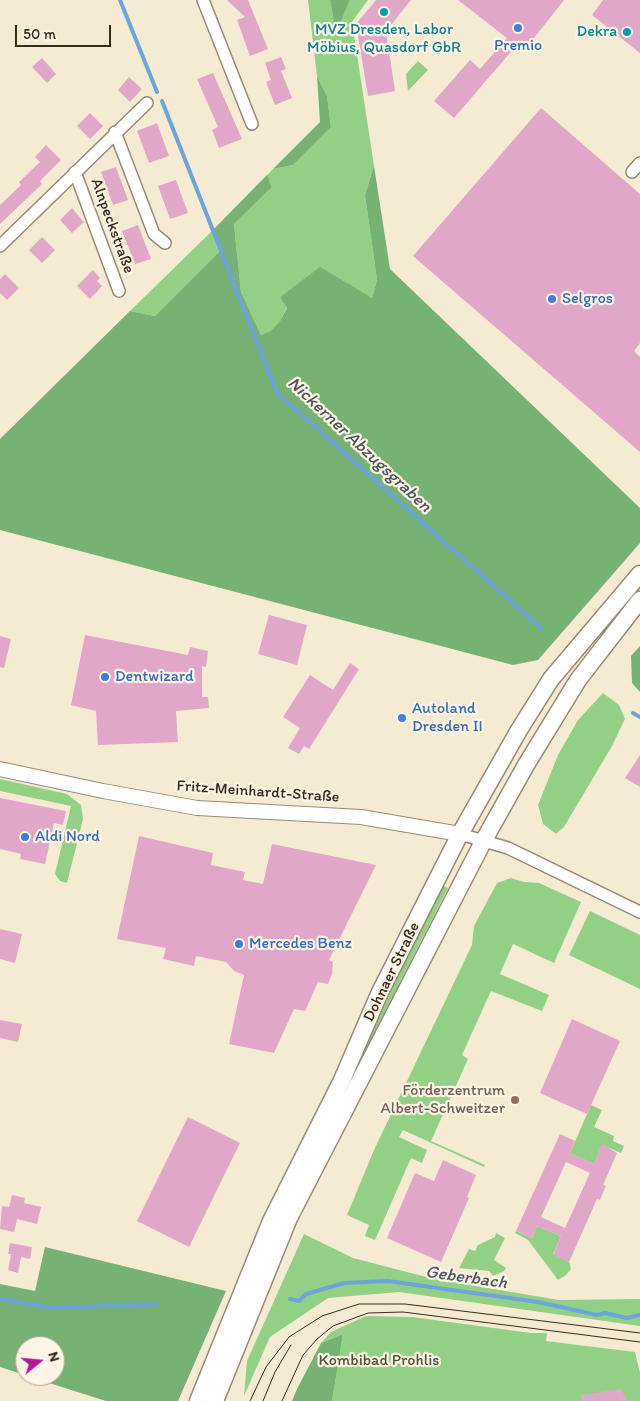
<!DOCTYPE html>
<meta charset="utf-8">
<style>
body{margin:0}
#map{position:relative;width:640px;height:1401px;overflow:hidden;background:#f5ebd3;font-family:Itim,sans-serif}
canvas{display:block}
.north{position:absolute;left:15px;top:1336px;width:50px;height:50px;box-sizing:border-box;background:#fcf5e5;border:1px solid #afa495;border-radius:50%;rotate:73deg;font-size:14px;font-weight:700;line-height:20px;text-align:center;color:#3b2a1e}
.north::after{content:'';display:block;margin:auto;width:18px;height:22px;background:#b5179e;clip-path:polygon(50% 0,100% 100%,50% 72%,0 100%)}
.scale{position:absolute;left:15px;top:25px;width:96px;height:22px;box-sizing:border-box;border:2px solid #3b2a1e;border-top:0;padding-left:6px;font-size:15px;line-height:18px;white-space:nowrap;color:#3b2a1e;-webkit-text-stroke:4px #fcf5e5;paint-order:stroke}
</style>
<div id="map">
<canvas width="640" height="1401"></canvas>
<div class="north">N</div>
<div class="scale">50 m</div>
</div>
<script>
const c = document.querySelector('canvas').getContext('2d');
c.lineJoin = 'round';
function paint(path, color) {
  c.fillStyle = color;
  c.fill(path, 'evenodd');
}
function toPath(rows) {
  const path = new Path2D();
  for (const r of rows) {
    path.moveTo(r[0], r[1]);
    for (let i = 2; i < r.length; i += 2) path.lineTo(r[i], r[i + 1]);
  }
  return path;
}
function strokePath(path, color, width, dash) {
  c.strokeStyle = color;
  c.lineWidth = width;
  c.lineCap = dash ? 'butt' : 'round';
  c.setLineDash(dash || []);
  c.stroke(path);
}
function write(font, color, halo, rows, align = 'center') {
  c.font = font + ' Itim,sans-serif';
  c.lineWidth = 4.5;
  c.setLineDash([]);
  c.textBaseline = 'middle';
  c.strokeStyle = halo;
  c.fillStyle = color;
  for (const [text, x, y, turn = 0] of rows) {
    c.save();
    c.translate(x, y);
    c.rotate((+turn || 0) * Math.PI / 180);
    c.textAlign = isNaN(turn) ? turn : align;
    if (halo) c.strokeText(text, 0, 0);
    c.fillText(text, 0, 0);
    c.restore();
  }
}
paint(toPath([
 [308,0,330,0,336,32,350,0,368,0,352,22,374,166,365,195,377,280,372,298,298,284,280,297,287,307,280,321,270,331,261,335,241,292,234,224,272,187,267,175,273,169,293,165,331,127,327,96,317,76],
 [418,61,428,70,408,91,406,74],
 [211,232,220,251,155,316,130,311],
 [603,693,619,705,625,719,612,746,564,827,556,834,543,824,538,805,558,755,578,720],
 [0,779,67,794,81,805,83,819,67,883,60,881,55,874,71,806,0,791],
 [511,878,524,882,539,883,581,902,554,963,513,944,500,974,549,995,542,1011,491,991,462,1055,468,1059,431,1141,485,1165,484,1167,403,1130,399,1137,427,1150,422,1163,411,1158,375,1240,365,1236,369,1225,347,1215,374,1150,472,945,474,926,497,883],
 [443,886,448,888,399,984,387,1018,350,1083,381,1007],
 [590,911,640,935,640,989,569,955],
 [591,1105,602,1110,594,1127,614,1136,613,1141,624,1146,621,1153,602,1145,594,1164,570,1153],
 [537,1226,561,1236,553,1254,569,1262,571,1269,566,1275,558,1280,528,1240,515,1233,516,1231,532,1238],
 [496,1233,505,1238,494,1260,506,1268,504,1271,493,1276,489,1271,459,1268,469,1249,475,1251,478,1245,495,1237],
 [304,1234,353,1258,434,1279,559,1300,640,1299,640,1326,399,1292,328,1298,270,1337,244,1396,247,1361],
 [366,1316,412,1317,531,1333,547,1333,546,1341,635,1352,640,1373,640,1401,332,1401,343,1334,321,1343,331,1332]
]), '#92d086');
paint(toPath([
 [330,0,350,0,336,33],
 [317,76,327,96,331,127,293,165,273,169,320,122],
 [374,166,390,269,640,508,640,543,538,660,513,665,0,530,0,439,130,311,155,316,220,251,211,232,267,175,272,187,234,224,241,292,261,335,270,331,280,321,287,308,280,297,320,267,372,298,377,280,365,195],
 [640,646,640,692,632,683,631,656],
 [45,1247,226,1291,178,1401,106,1401,27,1376,55,1376,55,1346,25,1346,25,1375,0,1367,0,1284,35,1291],
 [343,1334,332,1401,292,1401,297,1389,321,1343]
]), '#75b273');
strokePath(toPath([
 [120,0,157,92],
 [162,101,277,393,542,629],
 [633,713,640,717],
 [0,1299,53,1308,158,1304],
 [290,1299,299,1301,306,1294,344,1283,388,1281,538,1302,597,1315,605,1313,627,1318,640,1315]
]), '#6ea4dc', 4);
paint(toPath([
 [227,0,248,0,268,49,250,56,237,20,245,17],
 [376,0,411,0,386,31,395,91,368,96,356,24],
 [458,0,564,0,523,52,516,46,454,118,434,101,470,60,480,69,507,38],
 [603,0,640,0,640,53,592,15],
 [281,57,286,69,281,71,292,98,275,105,266,82,271,80,265,63],
 [42,58,56,74,47,83,32,67],
 [213,73,242,139,219,148,212,130,218,127,197,79],
 [129,77,142,89,130,102,118,90],
 [541,108,640,194,640,343,634,351,640,357,640,452,413,256],
 [90,113,103,126,90,139,77,126],
 [157,123,169,156,149,163,137,131],
 [46,145,61,160,40,181,42,184,0,224,0,205,21,185,19,182,40,162,35,157],
 [116,167,128,200,113,205,101,172],
 [176,180,188,213,170,219,158,186],
 [72,208,84,222,72,233,60,220],
 [138,225,151,259,135,264,122,231],
 [42,237,55,250,42,263,29,250],
 [93,270,100,278,97,281,102,286,90,299,77,286],
 [5,274,19,288,7,300,0,293,0,279],
 [269,615,307,625,297,665,258,654],
 [85,635,188,655,190,647,208,651,206,667,202,666,202,697,208,697,209,708,176,711,178,742,98,745,96,711,71,705],
 [0,636,11,639,4,668,0,667],
 [350,663,359,669,309,749,304,746,299,754,288,748,300,728,283,717,310,675,333,690],
 [640,755,640,787,625,778],
 [0,798,66,811,63,825,54,823,45,864,20,859,21,854,0,849],
 [139,836,213,853,211,865,245,872,243,880,263,884,272,844,376,865,329,960,333,962,332,974,328,984,318,982,305,1011,294,1009,274,1053,229,1044,244,975,234,971,226,962,196,956,194,966,163,959,166,948,117,939],
 [0,929,22,934,15,963,0,959],
 [572,1019,620,1041,587,1114,540,1093],
 [0,1020,22,1024,18,1042,0,1038],
 [188,1117,240,1143,189,1247,137,1221],
 [560,1134,575,1141,570,1153,594,1164,602,1144,617,1153,603,1185,606,1186,600,1200,597,1199,569,1262,553,1255,561,1236,537,1226,532,1238,516,1231],
 [566,1162,590,1173,565,1228,541,1217],
 [443,1160,476,1175,467,1197,469,1198,441,1262,387,1238,415,1173,434,1181],
 [12,1195,25,1198,24,1203,41,1207,37,1224,17,1219,14,1232,0,1229,2,1206,9,1207],
 [10,1243,32,1247,30,1259,21,1257,18,1273,8,1270,11,1254,8,1254],
 [621,1389,627,1401,581,1401,581,1395]
]), '#e1a7c9');
const minor = toPath([
 [203,0,252,124],
 [115,132,154,234,165,243],
 [75,172,119,291],
 [632,172,640,163],
 [0,246,147,103],
 [460,834,508,848,640,912]
]);
const tertiary = toPath([
 [0,769,103,791,197,808,361,817,460,834]
]);
const secondary = toPath([
 [198,1401,271,1221,342,1080,380,992,460,834,519,730,551,679,640,574],
 [215,1401,289,1218,484,840,526,765,578,680,640,600]
]);
strokePath(minor, '#988a78', 14);
strokePath(tertiary, '#988a78', 16);
strokePath(secondary, '#988a78', 19);
strokePath(minor, '#fff', 11);
strokePath(tertiary, '#fff', 14);
strokePath(secondary, '#fff', 16);
strokePath(toPath([
 [250,1401,266,1367,289,1337,322,1316,359,1304,405,1304,640,1333],
 [263,1401,275,1372,291,1345],
 [282,1401,303,1355,317,1339,333,1326,368,1313,403,1312,640,1342]
]), '#3b2a1e', 1);
for (const [x, y, r, color] of [
 [384,12,5,"#0f9aa8"],
 [518,28,5,"#3f7fe0"],
 [627,32,5,"#0f9aa8"],
 [552,299,5,"#3f7fe0"],
 [105,677,5,"#3f7fe0"],
 [402,718,5,"#3f7fe0"],
 [25,837,5,"#3f7fe0"],
 [239,944,5,"#3f7fe0"],
 [515,1100,5,"#8d6e63"]
]) {
  const dot = new Path2D();
  dot.arc(x, y, r, 0, 2 * Math.PI);
  c.fillStyle = color;
  c.fill(dot);
  strokePath(dot, '#fcf5e5', 2);
}
write('16px', '#0d838f', '#fcf5e5', [
 ["MVZ Dresden, Labor",384,30],
 ["Möbius, Quasdorf GbR",384,48],
 ["Dekra",617,32,"right"]
]);
write('16px', '#366cbe', '#fcf5e5', [
 ["Premio",518,46,"center"],
 ["Selgros",562,299],
 ["Dentwizard",115,677],
 ["Autoland",412,709],
 ["Dresden II",412,727],
 ["Aldi Nord",35,837],
 ["Mercedes Benz",249,944]
], 'left');
write('16px', '#3b2a1e', '#fcf5e5', [
 ["Alnpeckstraße",112,226,70],
 ["Fritz-Meinhardt-Straße",258,792,4],
 ["Dohnaer Straße",392,972,-64]
]);
write('16px', '#785e54', '#fcf5e5', [
 ["Förderzentrum",505,1091],
 ["Albert-Schweitzer",505,1109]
], 'right');
write('16px', '#515438', '#fcf5e5', [
 ["Kombibad Prohlis",379,1361]
]);
write('italic 18px', '#4d5560', '#fcf5e5', [
 ["Nickerner Abzugsgraben",359,445,43],
 ["Geberbach",466,1278,8]
]);
</script>
